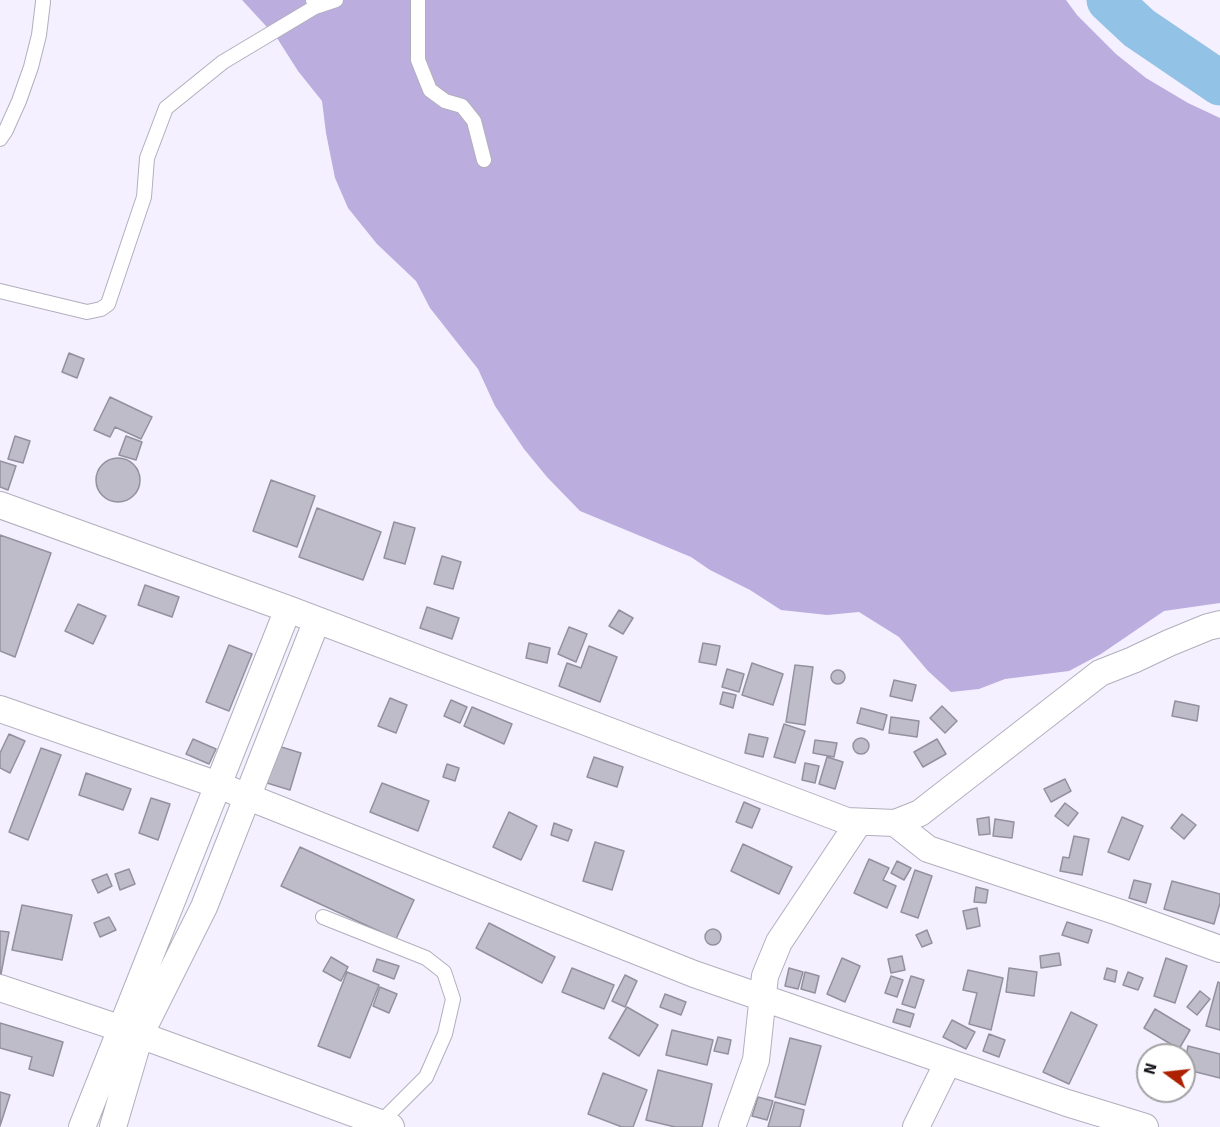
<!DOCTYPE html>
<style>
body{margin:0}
#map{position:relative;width:1220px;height:1127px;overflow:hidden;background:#f4f0ff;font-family:Signika,sans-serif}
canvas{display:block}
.north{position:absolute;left:1136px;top:1043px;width:60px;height:60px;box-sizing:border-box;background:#fff;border:2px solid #a2a2a4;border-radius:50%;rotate:285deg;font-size:16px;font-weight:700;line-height:24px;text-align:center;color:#17161b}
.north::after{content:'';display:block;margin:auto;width:21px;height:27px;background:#ad2000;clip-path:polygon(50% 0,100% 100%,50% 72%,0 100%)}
</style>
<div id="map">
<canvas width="1220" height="1127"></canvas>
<div class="north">N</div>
</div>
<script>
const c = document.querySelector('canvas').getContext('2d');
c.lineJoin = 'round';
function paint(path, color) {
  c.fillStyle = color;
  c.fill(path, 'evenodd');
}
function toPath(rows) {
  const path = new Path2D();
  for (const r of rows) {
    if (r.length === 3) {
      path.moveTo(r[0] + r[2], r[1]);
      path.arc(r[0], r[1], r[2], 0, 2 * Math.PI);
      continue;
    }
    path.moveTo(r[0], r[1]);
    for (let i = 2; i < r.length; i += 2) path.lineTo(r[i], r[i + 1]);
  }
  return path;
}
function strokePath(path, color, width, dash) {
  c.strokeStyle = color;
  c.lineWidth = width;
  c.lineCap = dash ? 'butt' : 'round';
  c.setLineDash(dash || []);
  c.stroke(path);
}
paint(toPath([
 [242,0,1066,0,1077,15,1116,54,1146,78,1188,103,1220,118,1220,603,1164,611,1101,654,1069,671,1005,679,979,689,951,692,928,671,899,637,859,612,827,615,781,610,750,590,710,570,691,557,580,511,547,477,524,449,495,406,478,369,430,308,416,281,377,244,348,208,335,178,326,133,322,101,298,71,277,38]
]), '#bcaddf');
strokePath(toPath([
 [1109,0,1139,28,1220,83]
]), '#92c2e5', 45);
const building = toPath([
 [69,353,84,359,77,378,62,372,69,353],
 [110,397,152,417,141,439,115,427,110,437,94,430,110,397],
 [15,436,30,441,23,463,8,459,15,436],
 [126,436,142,442,136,460,119,455,126,436],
 [118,480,22],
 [0,461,16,466,8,490,0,487,0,461],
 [271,480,315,496,297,547,253,531,271,480],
 [317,508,381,532,363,580,299,557,317,508],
 [394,522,415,528,405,564,384,558,394,522],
 [0,535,51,553,15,657,0,651,0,535],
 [442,556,461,562,453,589,434,584,442,556],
 [145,585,179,597,172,617,138,605,145,585],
 [78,604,106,616,93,644,65,631,78,604],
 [427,607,459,618,452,639,420,628,427,607],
 [619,610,633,618,623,634,609,626,619,610],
 [569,627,587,634,576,662,558,654,569,627],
 [529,643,550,648,547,663,526,658,529,643],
 [703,643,720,646,716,665,699,662,703,643],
 [229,645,252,654,229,711,206,702,229,645],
 [589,646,617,657,600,702,559,686,567,663,581,668,589,646],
 [752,663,783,674,773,705,742,695,752,663],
 [795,665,813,667,805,725,786,722,795,665],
 [727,669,744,674,739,692,722,687,727,669],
 [838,677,7],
 [894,680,916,685,912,701,890,696,894,680],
 [723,692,736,695,733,708,720,704,723,692],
 [390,698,407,705,396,733,378,726,390,698],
 [451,700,467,707,460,723,444,716,451,700],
 [1175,701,1199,706,1197,721,1172,716,1175,701],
 [942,706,957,721,945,733,930,718,942,706],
 [472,707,512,724,504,744,464,726,472,707],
 [861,708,887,715,883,730,857,723,861,708],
 [891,717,919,721,917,737,889,733,891,717],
 [784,724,805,731,795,763,774,757,784,724],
 [9,734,25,741,10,773,0,768,0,753,9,734],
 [749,734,768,738,763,757,745,753,749,734],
 [861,746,8],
 [193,739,216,749,209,764,186,754,193,739],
 [937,739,946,754,923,767,914,752,937,739],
 [815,740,837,743,834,757,813,753,815,740],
 [278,746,301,753,290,790,267,783,278,746],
 [41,748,61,755,28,840,9,832,41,748],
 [594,757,623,767,617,787,587,777,594,757],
 [827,757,843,762,835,789,819,784,827,757],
 [805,763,819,766,815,783,802,780,805,763],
 [447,764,459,768,455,781,443,777,447,764],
 [86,773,131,789,123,810,79,795,86,773],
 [1065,779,1071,791,1051,802,1044,789,1065,779],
 [382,783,429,801,418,831,370,812,382,783],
 [151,798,170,804,158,840,139,833,151,798],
 [744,802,760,809,752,828,736,822,744,802],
 [1065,803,1078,813,1068,826,1055,816,1065,803],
 [509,812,537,826,521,860,493,847,509,812],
 [1182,814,1196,825,1184,839,1171,828,1182,814],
 [989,817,990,834,979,835,977,819,989,817],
 [1122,817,1143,826,1129,860,1108,852,1122,817],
 [995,819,1014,822,1012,838,993,836,995,819],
 [554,823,572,830,568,841,551,835,554,823],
 [1074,836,1089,839,1082,875,1060,871,1063,857,1069,858,1074,836],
 [595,842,624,851,612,890,583,881,595,842],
 [743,844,792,867,779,894,731,871,743,844],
 [300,847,414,900,396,939,281,886,300,847],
 [869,859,889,868,883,880,896,886,887,908,854,893,869,859],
 [897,861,911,868,904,880,891,873,897,861],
 [129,869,135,884,120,890,115,874,129,869],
 [915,870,932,876,918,918,901,912,915,870],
 [107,874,112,886,98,893,92,880,107,874],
 [1134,880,1151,884,1146,903,1129,898,1134,880],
 [1172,881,1220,894,1220,903,1214,924,1164,909,1172,881],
 [976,887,988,890,986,903,974,902,976,887],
 [22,905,72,915,62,960,12,950,22,905],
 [977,908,980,926,967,929,963,911,977,908],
 [109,917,116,930,100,937,94,923,109,917],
 [1067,922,1092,930,1088,943,1062,935,1067,922],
 [489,923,555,957,542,983,476,948,489,923],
 [713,937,8],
 [927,930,932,943,922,947,916,935,927,930],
 [0,931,9,932,1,974,0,974,0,931],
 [1059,953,1061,965,1041,968,1040,956,1059,953],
 [902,956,905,970,891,973,888,959,902,956],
 [331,957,348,967,341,981,323,971,331,957],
 [842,958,860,966,845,1002,827,994,842,958],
 [1166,958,1187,966,1175,1003,1154,996,1166,958],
 [377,959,399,966,394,979,373,971,377,959],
 [572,968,614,985,604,1009,562,992,572,968],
 [789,968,803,972,798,989,785,986,789,968],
 [1009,968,1037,972,1034,996,1006,992,1009,968],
 [1107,968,1117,971,1115,982,1104,979,1107,968],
 [968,970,1003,978,991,1030,969,1024,977,993,963,990,968,970],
 [347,972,379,985,350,1058,318,1046,347,972],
 [805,972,819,976,815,993,801,989,805,972],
 [1128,972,1143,978,1138,990,1123,985,1128,972],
 [625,975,637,981,625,1007,612,1001,625,975],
 [891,976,903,980,897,997,885,993,891,976],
 [911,976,924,980,915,1008,902,1004,911,976],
 [1218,982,1220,983,1220,1030,1206,1026,1218,982],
 [380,987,397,994,389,1013,373,1006,380,987],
 [1200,991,1210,999,1197,1015,1187,1007,1200,991],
 [665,994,686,1002,681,1015,660,1007,665,994],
 [627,1007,658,1025,639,1056,609,1038,627,1007],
 [897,1009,914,1014,910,1027,893,1022,897,1009],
 [1155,1009,1190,1030,1179,1049,1144,1028,1155,1009],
 [1071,1012,1097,1025,1069,1084,1043,1072,1071,1012],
 [952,1020,975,1032,966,1049,943,1037,952,1020],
 [0,1023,63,1042,53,1076,29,1069,32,1057,0,1048,0,1023],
 [672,1030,713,1040,707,1065,666,1055,672,1030],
 [989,1034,1005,1040,999,1057,983,1051,989,1034],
 [718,1037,731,1040,728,1054,714,1051,718,1037],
 [790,1038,821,1046,805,1105,775,1097,790,1038],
 [1188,1046,1220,1054,1220,1078,1184,1069,1188,1046],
 [658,1070,712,1084,702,1127,675,1127,646,1120,658,1070],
 [603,1073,647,1090,633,1127,622,1127,588,1114,603,1073],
 [0,1092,10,1095,0,1126,0,1092],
 [758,1097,773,1101,767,1120,752,1116,758,1097],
 [775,1102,804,1110,800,1127,768,1127,775,1102]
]);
paint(building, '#bfbcca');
strokePath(building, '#94919e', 1.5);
const service = toPath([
 [313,0,315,7,336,0],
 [418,0,418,60,430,90,445,101,462,106,474,121,484,160],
 [0,139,6,130,19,101,31,67,39,35,43,2],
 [0,291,87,312,101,309,108,304,144,197,147,158,166,108,223,62,315,7],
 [323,917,426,958,444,972,453,999,445,1034,426,1077,378,1125]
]);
const minor = toPath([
 [0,505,288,609,847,821,895,823,920,813,1100,673,1133,660,1169,643,1208,627,1220,624],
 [0,709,218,785,694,974,1067,1103,1145,1127],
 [895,823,928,849,1118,912,1220,949],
 [0,988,140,1035,391,1127],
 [82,1127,288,609],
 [113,1127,140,1035,204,907,317,620],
 [732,1127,756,1060,765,976,779,942,859,822],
 [916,1127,948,1062]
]);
strokePath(service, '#b2afbd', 16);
strokePath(minor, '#b2afbd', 28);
strokePath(service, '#fff', 14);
strokePath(minor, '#fff', 26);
</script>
